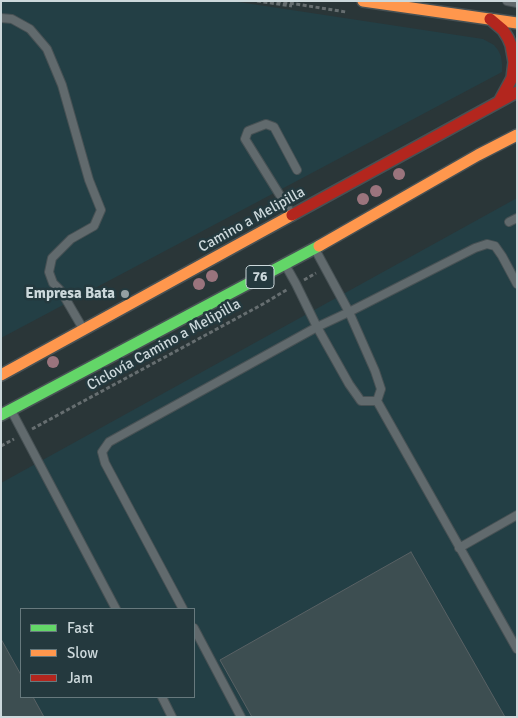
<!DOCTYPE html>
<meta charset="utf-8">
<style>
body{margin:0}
#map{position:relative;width:518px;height:718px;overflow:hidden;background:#2a3638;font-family:Signika,sans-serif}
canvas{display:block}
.frame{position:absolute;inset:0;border:2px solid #ccd8db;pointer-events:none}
.legend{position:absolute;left:20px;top:608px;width:175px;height:90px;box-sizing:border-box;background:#24393e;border:1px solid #67797d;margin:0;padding:6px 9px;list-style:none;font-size:15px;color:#ccd8db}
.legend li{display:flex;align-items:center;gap:10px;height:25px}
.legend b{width:25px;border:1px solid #67797d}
</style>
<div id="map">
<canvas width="518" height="718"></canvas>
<div class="frame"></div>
<ul class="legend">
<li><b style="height:6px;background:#63d668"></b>Fast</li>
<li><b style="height:6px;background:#ff974d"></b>Slow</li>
<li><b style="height:6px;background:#b3261e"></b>Jam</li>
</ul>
</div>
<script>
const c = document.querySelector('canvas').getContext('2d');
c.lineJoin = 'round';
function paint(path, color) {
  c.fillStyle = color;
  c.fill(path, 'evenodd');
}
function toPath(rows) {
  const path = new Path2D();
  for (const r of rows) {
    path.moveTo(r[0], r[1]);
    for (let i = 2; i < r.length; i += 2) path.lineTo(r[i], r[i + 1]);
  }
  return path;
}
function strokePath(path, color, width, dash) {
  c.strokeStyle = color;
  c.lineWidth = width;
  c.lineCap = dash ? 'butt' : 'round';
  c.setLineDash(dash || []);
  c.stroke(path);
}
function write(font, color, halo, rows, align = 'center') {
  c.font = font + ' Signika,sans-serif';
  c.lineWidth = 5;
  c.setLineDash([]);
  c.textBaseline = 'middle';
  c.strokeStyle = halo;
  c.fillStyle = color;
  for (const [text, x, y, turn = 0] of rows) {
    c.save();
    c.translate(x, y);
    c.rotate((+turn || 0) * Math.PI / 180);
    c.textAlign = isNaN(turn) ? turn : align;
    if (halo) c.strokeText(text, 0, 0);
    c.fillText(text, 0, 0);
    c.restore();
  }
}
paint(toPath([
 [1,1,232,1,483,39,494,45,498,50,501,56,502,64,502,72,1,338],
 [517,198,517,717,1,717,1,483],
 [21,609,194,609,194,697,21,697]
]), '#233f45');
const building = toPath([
 [411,552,505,717,252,717,220,660,411,552],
 [1,639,21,675,21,697,33,697,44,717,1,717,1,639]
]);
paint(building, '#3d4e51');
strokePath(building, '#586164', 1);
const lane = toPath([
 [507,1,517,3],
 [1,18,12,19,30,29,47,49,62,85,89,180,101,210,94,226,71,239,52,258,49,272,53,283,61,291,82,327],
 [291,213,245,139,248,131,266,124,274,127,297,170],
 [509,222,517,218],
 [316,251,349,312,375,371,381,389,377,401,517,649],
 [287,268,296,284,317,327,349,384,361,401,377,401],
 [12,412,116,609],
 [459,548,517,515],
 [183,609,105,463,102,452,109,442,317,327,349,312,475,248,487,244,495,246,502,256,517,284],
 [194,628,241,717],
 [162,697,172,717]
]);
const fast = toPath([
 [1,415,319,246]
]);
const slow = toPath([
 [363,1,517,23],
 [319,246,478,155,517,135],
 [1,375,292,215]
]);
const jam = toPath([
 [490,19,503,30,508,38,511,45,514,62,512,78,500,100],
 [292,215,517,92]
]);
strokePath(lane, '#475154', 10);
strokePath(fast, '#475154', 14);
strokePath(slow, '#475154', 14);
strokePath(jam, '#475154', 14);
strokePath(toPath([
 [257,1,292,6],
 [277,1,346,12],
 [304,280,316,273],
 [32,429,263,304,288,289],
 [1,446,14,439]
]), '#666e70', 3, [4, 2.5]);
strokePath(lane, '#616a6d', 8);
strokePath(fast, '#63d668', 11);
strokePath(slow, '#ff974d', 11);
strokePath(jam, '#b3261e', 11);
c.fillStyle = '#9a747d';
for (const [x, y] of [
 [399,174],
 [376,191],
 [363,199],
 [212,276],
 [199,284],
 [53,362]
]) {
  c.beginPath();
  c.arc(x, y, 6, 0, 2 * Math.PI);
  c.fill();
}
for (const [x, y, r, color] of [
 [125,294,5,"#939fa2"]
]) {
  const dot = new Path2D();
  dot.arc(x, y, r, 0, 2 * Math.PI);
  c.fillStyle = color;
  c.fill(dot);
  strokePath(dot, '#24393e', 2);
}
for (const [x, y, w] of [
 [260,277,28]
]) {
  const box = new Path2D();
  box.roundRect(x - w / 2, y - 11.5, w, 23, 4);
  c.fillStyle = '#24393e';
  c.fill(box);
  strokePath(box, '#ccd8db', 1);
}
write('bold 14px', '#ccd8db', null, [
 ["76",260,277]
]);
write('15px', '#ccd8db', '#24393e', [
 ["Camino a Melipilla",252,220,-29],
 ["Ciclovía Camino a Melipilla",164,345,-29]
]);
write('bold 15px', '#ccd8db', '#24393e', [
 ["Empresa Bata",115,294]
], 'right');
</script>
